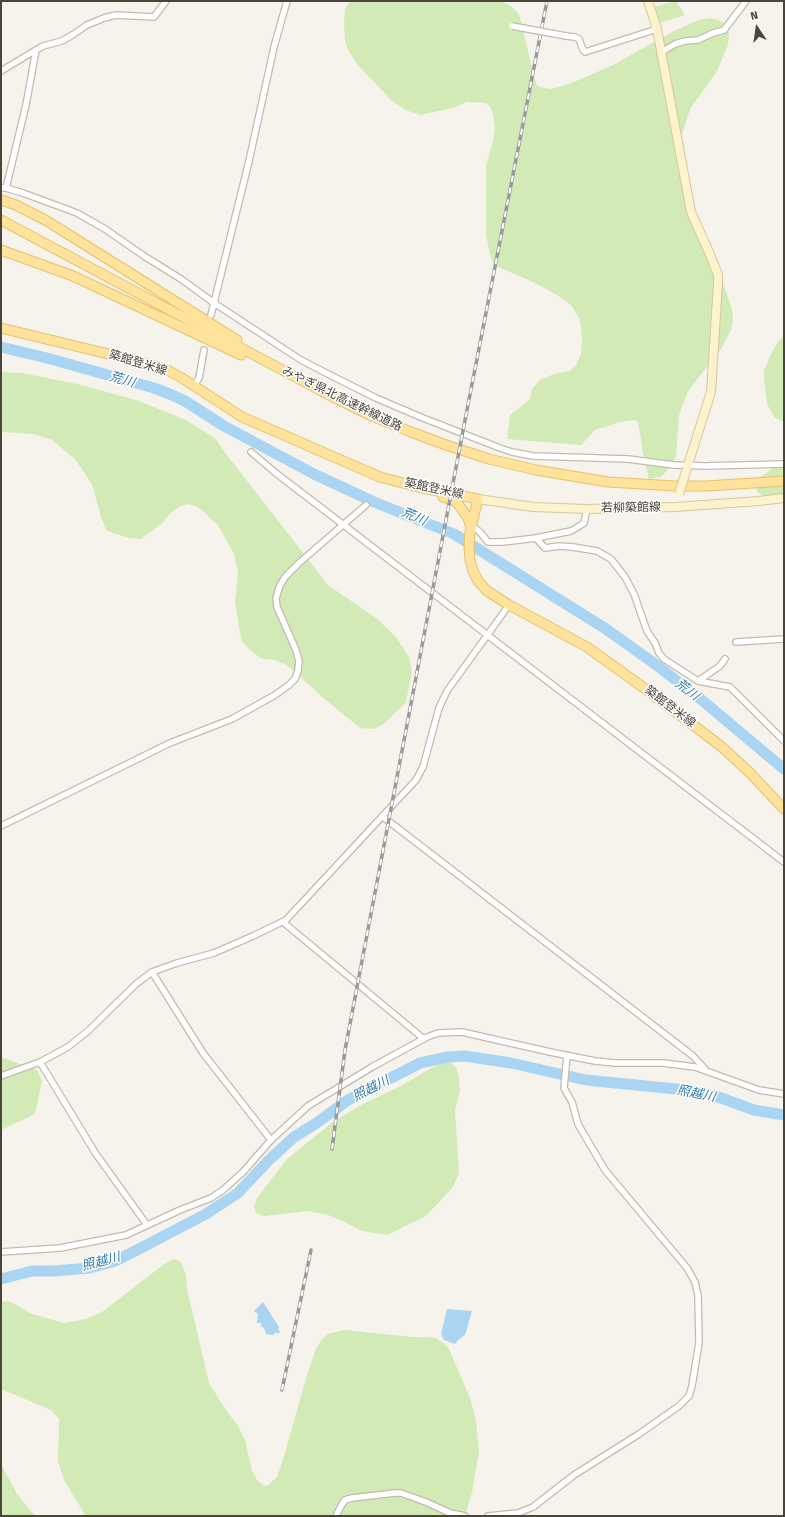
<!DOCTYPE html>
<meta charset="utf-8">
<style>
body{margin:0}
#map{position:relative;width:785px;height:1517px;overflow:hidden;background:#f6f3ec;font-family:"Fira Sans",sans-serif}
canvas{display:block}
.frame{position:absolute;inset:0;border:2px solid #4b4439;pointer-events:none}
.north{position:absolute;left:737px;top:8px;width:40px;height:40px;-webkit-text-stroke:3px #fff;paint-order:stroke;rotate:347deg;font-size:11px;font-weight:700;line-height:16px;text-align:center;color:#4b4439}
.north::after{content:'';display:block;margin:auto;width:14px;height:18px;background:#4b4439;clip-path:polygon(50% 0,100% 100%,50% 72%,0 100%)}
</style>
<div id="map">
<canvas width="785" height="1517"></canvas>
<div class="frame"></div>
<div class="north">N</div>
</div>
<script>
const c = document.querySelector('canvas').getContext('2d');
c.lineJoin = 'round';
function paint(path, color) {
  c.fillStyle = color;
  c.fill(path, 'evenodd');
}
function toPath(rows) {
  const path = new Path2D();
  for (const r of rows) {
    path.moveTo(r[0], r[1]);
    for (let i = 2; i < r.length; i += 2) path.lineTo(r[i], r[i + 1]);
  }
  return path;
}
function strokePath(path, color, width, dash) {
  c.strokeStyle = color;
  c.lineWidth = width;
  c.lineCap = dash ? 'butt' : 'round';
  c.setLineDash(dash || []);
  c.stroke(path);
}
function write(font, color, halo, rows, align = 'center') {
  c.font = font + ' "Fira Sans","Noto Sans JP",sans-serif';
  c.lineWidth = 3;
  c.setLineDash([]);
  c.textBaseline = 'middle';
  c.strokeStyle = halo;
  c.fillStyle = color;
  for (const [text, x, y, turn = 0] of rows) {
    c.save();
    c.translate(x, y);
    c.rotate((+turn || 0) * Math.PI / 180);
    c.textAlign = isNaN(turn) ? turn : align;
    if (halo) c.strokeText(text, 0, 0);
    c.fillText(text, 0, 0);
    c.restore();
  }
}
paint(toPath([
 [350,1,501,1,511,6,519,14,536,84,540,87,549,89,556,88,579,80,613,65,674,31,698,20,710,18,718,20,727,25,729,34,728,45,717,71,690,109,681,138,686,188,725,288,732,310,733,321,731,330,721,349,688,391,679,415,676,457,667,471,660,477,649,479,644,459,638,422,635,420,621,422,595,430,581,445,507,439,510,415,530,399,532,389,540,380,554,374,570,371,576,365,581,354,582,337,580,320,571,305,557,295,535,283,494,265,490,255,486,234,486,166,493,141,495,128,493,114,490,106,486,103,467,102,452,108,421,115,405,110,391,100,357,64,348,50,345,40,344,23,345,9],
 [676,1,685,15,657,24,654,7],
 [784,337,784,422,775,418,767,404,764,379,764,370,771,354,779,340],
 [1,372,22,373,82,385,139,401,186,420,216,439,223,450,328,585,376,618,396,637,409,657,412,672,406,702,384,724,374,729,360,728,326,700,287,665,274,660,262,659,251,651,242,641,240,633,235,602,238,573,234,554,218,525,198,507,189,504,181,506,172,512,161,524,141,539,129,538,107,531,102,520,92,484,75,459,52,440,33,434,1,432],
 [784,464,784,499,768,498,758,493,755,481,776,466],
 [1,1057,37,1070,42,1081,35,1114,1,1130],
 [450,1062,457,1069,459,1079,460,1091,455,1110,459,1173,453,1187,426,1216,387,1235,362,1231,343,1221,328,1215,308,1211,264,1216,256,1213,254,1207,257,1198,287,1159,333,1122,361,1105,399,1087,426,1071,438,1065],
 [174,1259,181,1262,186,1275,187,1289,209,1383,226,1410,238,1426,245,1440,252,1471,257,1480,264,1486,268,1485,277,1477,282,1463,307,1375,316,1349,322,1339,328,1334,344,1330,412,1337,426,1337,436,1338,445,1344,449,1349,470,1398,476,1420,479,1452,472,1492,465,1516,86,1516,64,1480,58,1461,59,1419,51,1410,1,1389,1,1302,9,1301,32,1314,64,1323,86,1319,102,1312,163,1265],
 [1,1464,17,1494,35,1516,1,1516]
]), '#d2eab5');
paint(toPath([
 [263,1302,279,1327,278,1329,280,1332,278,1334,276,1332,273,1335,266,1334,264,1328,261,1326,261,1323,257,1323,258,1314,254,1311],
 [447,1309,472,1311,465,1335,458,1340,455,1344,444,1340,441,1334]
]), '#a9d4f2');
strokePath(toPath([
 [1,347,47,358,154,388,172,395,185,401,224,426,314,474,374,502,454,534,606,629,655,664,703,701,784,769],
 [1,1279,32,1271,54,1271,90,1268,115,1261,139,1249,206,1214,238,1193,268,1161,294,1137,318,1122,348,1100,420,1063,448,1057,465,1056,478,1058,511,1063,586,1080,686,1090,713,1095,754,1110,784,1115]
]), '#a9d4f2', 11);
const street = toPath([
 [566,36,575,37,579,39,583,50,585,52,657,29],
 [660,53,675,44,685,41,698,40,713,33,724,30,746,1],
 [1,71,36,50,43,46,62,41,74,34,87,25,104,18,116,15,154,17,166,1],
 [1,188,6,188,23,193,77,213,105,229,144,256,181,279,214,303,301,360,330,375,376,398,423,418,500,448,512,452,533,456,628,459,674,465,705,466,784,464],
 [6,188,26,105,36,50],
 [211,315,249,161,274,47,287,1],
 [194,386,199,378,204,350],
 [251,452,277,474,784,862],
 [471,528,475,528,480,532,488,542,503,542,536,538,571,531,581,525,584,523,587,509],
 [536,538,545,548,559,546,573,547,597,551,611,559,625,577,634,594,647,631,655,643,659,653,664,659,698,681],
 [736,642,784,639],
 [725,659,720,666,698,681,730,687,784,741],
 [382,816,693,1056,705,1069],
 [1,826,170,743,232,719,275,695,289,685,295,679,298,671,299,661,296,650,277,607,276,598,280,585,286,576,299,563,366,505],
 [283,922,424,1039],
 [152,972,203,1053,271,1140],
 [40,1062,96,1154,147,1225],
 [1,1076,40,1062,68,1047,88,1031,136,984,152,972,177,963,214,953,253,936,286,920,416,780,423,767,439,708,447,691,509,605],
 [1,1252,60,1248,126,1235,180,1210,211,1198,223,1190,243,1172,271,1140,308,1106,372,1067,427,1037,438,1033,462,1032,550,1052,595,1061,615,1063,663,1063,695,1067,759,1090,784,1094],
 [336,1516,342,1504,345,1500,352,1498,395,1493,401,1493,426,1502,450,1513,465,1516],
 [488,1516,518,1513,533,1507,574,1475,639,1434,679,1406,689,1396,692,1386,699,1343,698,1295,695,1282,687,1268,605,1170,592,1148,578,1124,572,1102,564,1088,567,1055]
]);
const secondary = toPath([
 [648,1,657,29,691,212,709,252,718,275,718,283,711,392,687,468],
 [478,499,533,507,587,509,675,507,759,501,784,498]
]);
const primary = toPath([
 [1,200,16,205,47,221,237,340],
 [1,220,333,397,372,416,411,432,446,445,489,459,536,470,608,482,674,486,706,486,784,481],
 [1,250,73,276,241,355],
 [1,328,146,363,169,371,182,378,242,417,380,477,418,487,478,499,470,532,469,546,470,560,473,571,478,581,487,591,509,605,587,647,651,693,722,747,749,772,784,809],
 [443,497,456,501,468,518,471,528]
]);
strokePath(street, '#c2bbae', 8);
strokePath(secondary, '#d6c79b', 10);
strokePath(primary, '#e6c16a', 11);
strokePath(street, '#fff', 5.5);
strokePath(secondary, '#fff3cd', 8);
strokePath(primary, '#ffe39c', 9);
const rail = toPath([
 [332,1149,345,1050,466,415,547,1],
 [282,1390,311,1250]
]);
strokePath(rail, '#9a9a9a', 3.5);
strokePath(rail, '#fff', 2, [6]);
const streetBridge = toPath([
 [512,26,566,36]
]);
const secondaryBridge = toPath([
 [679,494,687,468]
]);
strokePath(streetBridge, '#c2bbae', 8, []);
strokePath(secondaryBridge, '#d6c79b', 10, []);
strokePath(streetBridge, '#fff', 5.5);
strokePath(secondaryBridge, '#fff3cd', 8);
write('12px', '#4b4439', '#fff', [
 ["築館登米線",138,363,17],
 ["みやぎ県北高速幹線道路",342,399,26],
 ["築館登米線",434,489,12],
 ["若柳築館線",631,508,-1],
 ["築館登米線",670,707,37]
]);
write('italic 13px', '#2e7ab2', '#fff', [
 ["荒川",122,380,16],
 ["荒川",414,517,23],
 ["荒川",687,690,37],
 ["照越川",371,1089,-28],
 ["照越川",696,1094,11],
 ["照越川",101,1262,-15]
]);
</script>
